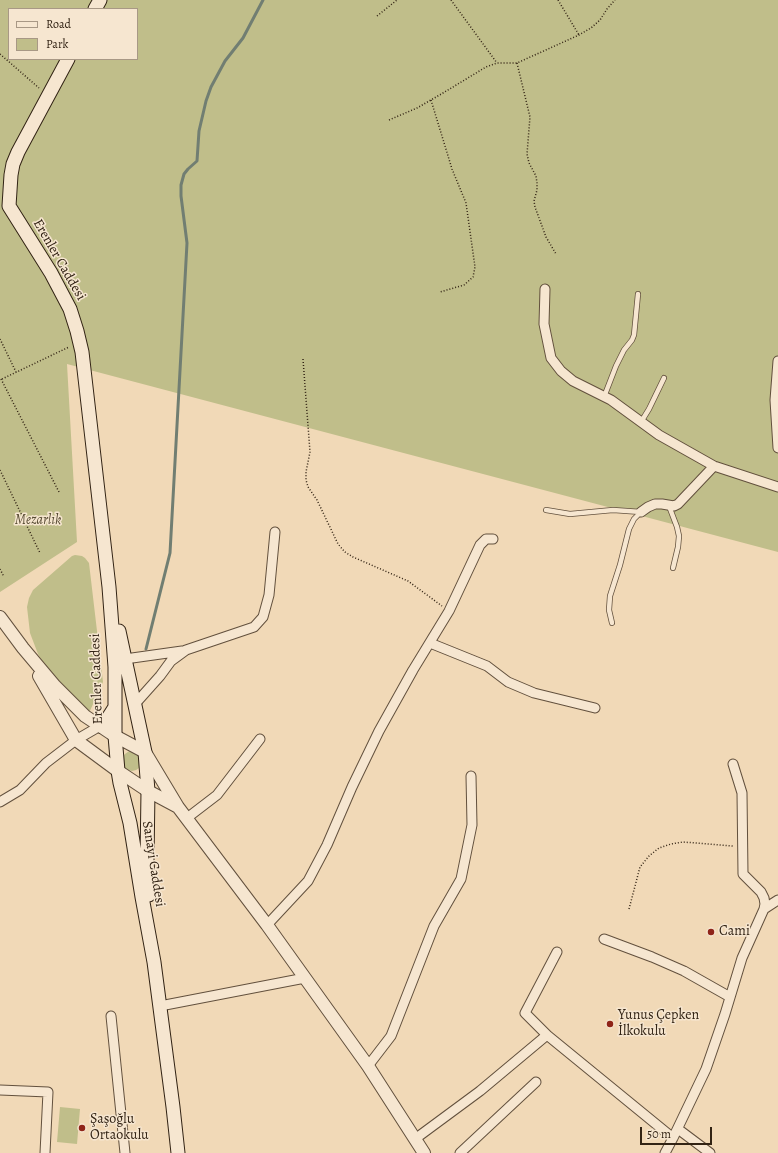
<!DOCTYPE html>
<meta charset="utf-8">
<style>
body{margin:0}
#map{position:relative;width:778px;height:1153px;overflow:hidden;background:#f1d9b7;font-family:Alegreya,serif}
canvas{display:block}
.legend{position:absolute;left:8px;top:8px;width:130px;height:52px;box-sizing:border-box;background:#f6e6d0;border:1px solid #a89885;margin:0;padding:5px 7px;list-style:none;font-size:12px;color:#322314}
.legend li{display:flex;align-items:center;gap:8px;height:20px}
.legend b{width:20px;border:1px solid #a89885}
.scale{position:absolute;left:640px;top:1127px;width:72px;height:18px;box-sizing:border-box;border:2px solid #322314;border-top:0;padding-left:5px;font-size:12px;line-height:14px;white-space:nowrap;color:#322314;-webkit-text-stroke:3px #f6e6d0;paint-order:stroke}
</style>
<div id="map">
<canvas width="778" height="1153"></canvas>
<ul class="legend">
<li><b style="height:5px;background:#f6e6d0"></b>Road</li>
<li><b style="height:11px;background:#c0be8a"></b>Park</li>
</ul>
<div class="scale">50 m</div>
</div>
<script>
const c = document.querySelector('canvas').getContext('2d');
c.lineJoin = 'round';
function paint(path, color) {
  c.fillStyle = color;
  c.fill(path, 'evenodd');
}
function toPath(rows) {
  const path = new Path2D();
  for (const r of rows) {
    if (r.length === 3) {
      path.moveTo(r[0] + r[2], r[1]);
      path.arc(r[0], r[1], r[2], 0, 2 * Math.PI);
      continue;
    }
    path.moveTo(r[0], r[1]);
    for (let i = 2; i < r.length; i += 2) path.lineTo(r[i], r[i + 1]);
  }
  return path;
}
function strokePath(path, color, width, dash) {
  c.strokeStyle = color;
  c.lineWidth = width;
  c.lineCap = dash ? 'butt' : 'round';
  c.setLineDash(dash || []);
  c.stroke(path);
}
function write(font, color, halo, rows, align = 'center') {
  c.font = font + ' Alegreya,serif';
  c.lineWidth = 3;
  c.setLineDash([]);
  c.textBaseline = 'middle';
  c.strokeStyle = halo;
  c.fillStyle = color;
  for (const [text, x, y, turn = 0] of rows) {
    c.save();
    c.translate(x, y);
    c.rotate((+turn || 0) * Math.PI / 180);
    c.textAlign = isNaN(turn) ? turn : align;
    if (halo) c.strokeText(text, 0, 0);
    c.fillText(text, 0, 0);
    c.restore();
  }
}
paint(toPath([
 [0,0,778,0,778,552,67,364,77,542,0,592],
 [9,9,137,9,137,59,9,59],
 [75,555,82,556,85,558,89,563,103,682,89,713,76,701,44,665,38,654,30,633,27,607,29,598,33,590,72,556],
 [132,761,10],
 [60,1107,80,1109,77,1144,57,1142]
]), '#c0be8a');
strokePath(toPath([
 [146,649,170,553,187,243,181,196,181,185,184,174,188,169,197,161,199,131,206,101,211,87,225,61,243,38,263,0]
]), '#717e72', 3);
const service = toPath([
 [604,397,616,366,624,350,632,340,634,335,638,294],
 [641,422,649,409,664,378],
 [669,506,677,527,679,536,678,547,673,568],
 [546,510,570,514,613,510,641,512],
 [612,623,609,610,610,596,620,565,629,529,634,519,641,512]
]);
const minor = toPath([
 [545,289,544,324,551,358,561,371,573,381,611,400,659,435,714,466,778,487],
 [778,361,775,400,778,448],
 [641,512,648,507,655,504,662,504,674,506,678,504,714,466],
 [430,643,487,666,508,682,534,693,595,708],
 [125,659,182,651],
 [135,704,160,676,171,661,186,650,254,627,263,617,269,595,275,532],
 [0,802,20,790,46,763,76,740,100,726],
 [187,818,217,795,260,739],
 [764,909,778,900],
 [267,925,308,881,327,845,352,787,379,731,413,670,449,611,480,545,486,539,493,539],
 [604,939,652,957,684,971,730,997],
 [160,1006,305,978],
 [111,1016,125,1153],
 [547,1035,673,1138],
 [368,1066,391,1036,434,926,461,879,472,825,471,776],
 [0,1090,48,1092,45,1153],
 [678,1129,710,1153],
 [415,1139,480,1091,547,1035,525,1013,557,952],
 [460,1153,536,1082],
 [665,1153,673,1138,706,1069,725,1014,742,958,764,909,765,904,764,898,761,892,743,874,742,793,733,764]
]);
const tertiary = toPath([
 [0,617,23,648,55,686,85,716,115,736,145,752,178,807,267,925,368,1066,424,1153],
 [39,676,76,740,118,771,148,791,178,807]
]);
const secondary = toPath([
 [95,9,100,0],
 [68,59,18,152,13,164,11,175,9,206,51,273,70,309,77,331,82,352,109,587,115,667,115,736,118,771,120,783,130,823,142,897,154,962,173,1107,178,1153],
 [119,631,145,752,148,791,147,860,149,895],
 [100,726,108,718,115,707]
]);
strokePath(service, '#62503d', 6);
strokePath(minor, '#62503d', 11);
strokePath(tertiary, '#62503d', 14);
strokePath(secondary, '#322314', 15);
strokePath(toPath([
 [451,0,497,63],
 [558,0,579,35],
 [377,16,397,0],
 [0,54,39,88],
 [517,63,530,117,527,154,529,163,536,176,537,183,537,190,534,201,535,207,546,237,556,254],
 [431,100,452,169,466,203,475,267,473,277,464,285,440,292],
 [389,120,417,108,443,93,486,67,497,63,517,63,579,35,591,28,600,20,607,9,615,0],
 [0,339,16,372],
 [303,359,310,452,306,472,306,480,308,487,317,500,338,544,345,552,353,557,408,581,442,606],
 [1,379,59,492],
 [2,379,69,347],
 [0,470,40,553],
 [0,569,4,577],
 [629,909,640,867,649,856,659,848,671,844,683,842,733,846]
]), '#322314', 1.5, [1, 2]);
strokePath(service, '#f6e6d0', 4.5);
strokePath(minor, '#f6e6d0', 9);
strokePath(tertiary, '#f6e6d0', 12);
strokePath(secondary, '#f6e6d0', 13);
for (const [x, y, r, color] of [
 [711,932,4,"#8f2418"],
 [610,1024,4,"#8f2418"],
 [82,1128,4,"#8f2418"]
]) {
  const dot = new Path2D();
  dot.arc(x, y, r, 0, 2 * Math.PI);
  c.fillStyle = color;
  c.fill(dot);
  strokePath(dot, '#f6e6d0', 1.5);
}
write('14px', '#322314', '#f6e6d0', [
 ["Erenler Caddesi",59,260,60],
 ["Erenler Caddesi",97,679,-92],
 ["Sanayi Caddesi",153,864,81]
]);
write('italic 14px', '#564a32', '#f6e6d0', [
 ["Mezarlık",38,521]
]);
write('14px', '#322314', '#f6e6d0', [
 ["Cami",719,932],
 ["Yunus Çepken",618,1016],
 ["İlkokulu",618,1032],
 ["Şaşoğlu",90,1120],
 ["Ortaokulu",90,1136]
], 'left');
</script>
